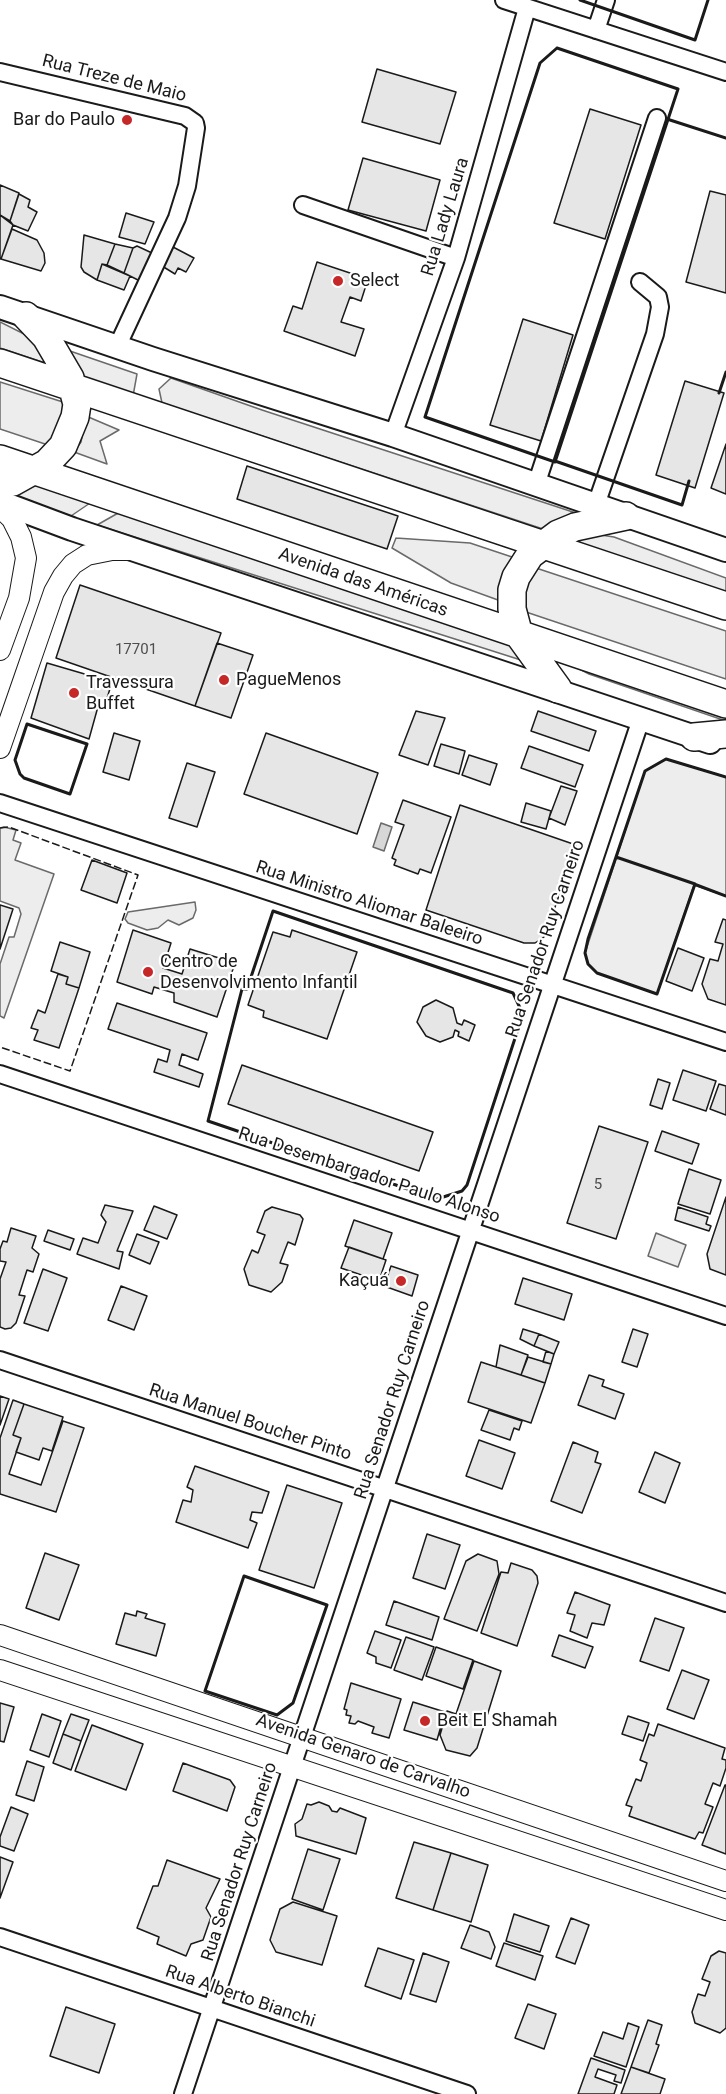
<!DOCTYPE html>
<meta charset="utf-8">
<style>
body{margin:0}
canvas{display:block;background:#fff}
</style>
<canvas width="726" height="2094"></canvas>
<script>
const c = document.querySelector('canvas').getContext('2d');
c.lineJoin = 'round';
function paint(path, color) {
  c.fillStyle = color;
  c.fill(path, 'evenodd');
}
function toPath(rows) {
  const path = new Path2D();
  for (const r of rows) {
    path.moveTo(r[0], r[1]);
    for (let i = 2; i < r.length; i += 2) path.lineTo(r[i], r[i + 1]);
  }
  return path;
}
function strokePath(path, color, width, dash) {
  c.strokeStyle = color;
  c.lineWidth = width;
  c.lineCap = dash ? 'butt' : 'round';
  c.setLineDash(dash || []);
  c.stroke(path);
}
function write(font, color, halo, rows, align = 'center') {
  c.font = font + ' Roboto,sans-serif';
  c.lineWidth = 4.5;
  c.setLineDash([]);
  c.textBaseline = 'middle';
  c.strokeStyle = halo;
  c.fillStyle = color;
  for (const [text, x, y, turn = 0] of rows) {
    c.save();
    c.translate(x, y);
    c.rotate((+turn || 0) * Math.PI / 180);
    c.textAlign = isNaN(turn) ? turn : align;
    if (halo) c.strokeText(text, 0, 0);
    c.fillText(text, 0, 0);
    c.restore();
  }
}
const green = toPath([
 [0,322,32,338,60,368,0,348,0,322],
 [67,350,137,374,133,396,88,383,67,350],
 [171,378,262,410,579,514,543,529,162,403,159,389,171,378],
 [0,382,66,403,54,447,0,429,0,382],
 [86,416,119,430,100,441,107,464,74,452,81,442,86,416],
 [43,484,93,501,71,516,6,493,43,484],
 [120,512,512,641,524,661,97,525,120,512],
 [601,535,614,537,726,578,726,598,572,544,582,538,601,535],
 [396,538,470,543,512,557,498,600,451,583,392,548,396,538],
 [536,568,726,631,726,679,523,611,524,589,536,568],
 [570,664,726,710,726,721,589,674,570,664],
 [666,759,726,777,726,896,694,885,657,994,597,973,588,964,585,953,645,771,666,759],
 [4,827,16,830,13,840,21,843,15,860,54,874,4,1018,0,1016,0,964,9,937,14,937,21,914,19,908,0,901,0,828,4,827],
 [195,902,196,910,193,918,179,925,168,920,158,928,147,930,128,923,125,919,128,912,195,902],
 [656,1233,686,1245,678,1267,648,1256,656,1233]
]);
paint(green, '#ededed');
strokePath(green, '#6a6a6a', 1.5);
const water = toPath([
 [381,823,392,827,384,851,373,847,381,823]
]);
paint(water, '#d7d7d7');
strokePath(water, '#6a6a6a', 1.5);
const building = toPath([
 [377,69,456,92,440,144,362,122,377,69],
 [590,109,641,125,605,239,554,223,590,109],
 [363,158,440,180,426,231,348,210,363,158],
 [0,185,19,193,10,221,0,215,0,185],
 [710,191,726,195,726,293,686,282,710,191],
 [19,194,30,200,28,207,37,212,28,231,13,225,10,221,19,194],
 [126,213,154,222,145,244,119,237,126,213],
 [0,215,13,225,1,259,0,259,0,215],
 [12,229,37,240,44,253,45,263,41,271,1,259,12,229],
 [84,235,115,244,107,265,102,264,97,280,84,272,81,267,84,235],
 [115,244,133,248,124,273,107,265,115,244],
 [137,246,152,253,140,281,124,273,133,248,137,246],
 [173,247,194,258,186,272,178,268,175,274,162,266,173,247],
 [317,262,368,279,361,301,350,297,341,322,364,329,355,356,284,331,293,306,302,309,317,262],
 [102,264,130,276,124,290,97,280,102,264],
 [523,319,573,335,541,441,490,425,523,319],
 [685,381,724,393,695,488,656,475,685,381],
 [726,444,726,494,711,488,726,444],
 [247,466,398,516,387,549,237,499,247,466],
 [80,585,221,633,195,706,56,658,80,585],
 [217,643,253,655,231,718,195,706,217,643],
 [47,663,112,682,105,705,99,703,89,739,31,718,47,663],
 [416,711,445,718,428,765,399,755,416,711],
 [538,711,596,731,589,751,531,731,538,711],
 [114,733,140,741,129,780,103,772,114,733],
 [266,733,378,773,357,834,244,794,266,733],
 [441,744,465,751,459,774,434,766,441,744],
 [529,746,583,765,575,787,521,768,529,746],
 [469,755,497,764,490,785,462,775,469,755],
 [187,763,215,772,197,827,169,818,187,763],
 [561,786,577,791,565,825,549,818,561,786],
 [403,800,451,817,431,873,420,869,418,874,394,865,396,860,392,858,404,825,395,822,403,800],
 [526,803,551,811,546,829,521,822,526,803],
 [460,805,576,845,547,931,544,937,535,943,524,943,426,910,460,805],
 [92,860,127,873,117,903,81,890,92,860],
 [0,905,13,909,0,949,0,905],
 [723,919,726,920,726,1005,708,999,702,984,710,959,718,961,723,944,715,942,723,919],
 [133,930,171,943,163,968,182,974,190,949,235,963,217,1017,174,1002,174,993,154,987,152,994,117,982,133,930],
 [292,930,357,952,327,1039,263,1017,264,1011,248,1005,273,932,290,937,292,930],
 [60,942,90,952,79,988,66,984,68,977,51,971,60,942],
 [678,948,704,958,692,991,666,981,678,948],
 [58,974,68,977,66,984,79,988,59,1048,34,1040,38,1030,31,1028,38,1010,45,1013,58,974],
 [436,1000,453,1008,457,1023,462,1025,464,1020,475,1025,469,1041,458,1036,459,1032,455,1030,453,1037,440,1042,426,1036,417,1022,423,1007,436,1000],
 [117,1003,207,1033,198,1060,182,1054,179,1065,203,1074,199,1087,154,1072,158,1059,167,1062,170,1050,108,1029,117,1003],
 [242,1065,433,1132,419,1171,228,1104,242,1065],
 [683,1070,716,1081,706,1111,673,1100,683,1070],
 [658,1079,670,1083,662,1109,650,1105,658,1079],
 [719,1084,726,1086,726,1115,710,1109,719,1084],
 [599,1126,648,1142,616,1239,567,1223,599,1126],
 [662,1131,699,1144,692,1164,655,1151,662,1131],
 [689,1169,721,1180,710,1214,678,1204,689,1169],
 [726,1197,726,1275,710,1269,707,1254,726,1197],
 [105,1205,133,1211,117,1251,123,1252,119,1269,77,1254,83,1238,98,1243,106,1222,101,1215,105,1205],
 [154,1206,177,1215,167,1239,144,1230,154,1206],
 [272,1207,300,1215,303,1219,295,1245,288,1242,280,1263,288,1265,282,1282,271,1292,249,1285,244,1269,252,1250,258,1253,265,1235,257,1232,265,1211,272,1207],
 [678,1207,708,1217,706,1224,711,1226,709,1231,675,1220,678,1207],
 [354,1220,392,1233,383,1259,345,1246,354,1220],
 [11,1228,36,1236,32,1248,39,1254,33,1272,27,1270,19,1295,25,1296,16,1323,11,1328,5,1329,0,1327,0,1279,6,1262,0,1261,0,1249,3,1241,7,1242,11,1228],
 [48,1230,74,1239,70,1250,44,1241,48,1230],
 [137,1234,159,1242,150,1264,129,1255,137,1234],
 [349,1247,386,1260,379,1281,341,1268,349,1247],
 [391,1266,418,1275,412,1296,384,1286,391,1266],
 [43,1269,67,1278,48,1331,24,1323,43,1269],
 [523,1278,572,1294,564,1320,515,1304,523,1278],
 [121,1286,147,1296,134,1330,108,1320,121,1286],
 [523,1329,539,1334,534,1346,520,1339,523,1329],
 [633,1329,648,1334,637,1367,622,1362,633,1329],
 [539,1334,559,1342,554,1354,534,1346,539,1334],
 [500,1345,528,1355,521,1375,496,1367,500,1345],
 [546,1351,554,1354,551,1364,543,1362,546,1351],
 [528,1357,551,1364,545,1383,521,1375,528,1357],
 [481,1362,545,1383,531,1423,468,1402,481,1362],
 [589,1375,604,1380,602,1386,624,1394,615,1419,578,1405,589,1375],
 [0,1396,9,1399,0,1425,0,1396],
 [13,1400,24,1404,13,1435,21,1438,9,1474,41,1485,63,1421,84,1428,56,1512,0,1494,0,1438,13,1400],
 [24,1404,63,1417,52,1451,43,1448,39,1460,16,1452,21,1438,13,1435,24,1404],
 [489,1410,522,1421,519,1430,514,1428,510,1440,481,1430,489,1410],
 [479,1440,515,1453,502,1489,466,1476,479,1440],
 [573,1442,598,1452,595,1462,601,1464,582,1513,551,1501,573,1442],
 [655,1452,680,1463,665,1503,639,1492,655,1452],
 [195,1466,269,1492,262,1513,252,1512,250,1520,257,1523,248,1548,176,1522,183,1500,191,1502,193,1490,187,1487,195,1466],
 [287,1485,342,1503,314,1588,259,1570,287,1485],
 [427,1534,460,1545,445,1589,413,1578,427,1534],
 [45,1553,79,1565,59,1620,26,1608,45,1553],
 [478,1554,497,1561,499,1574,477,1631,444,1619,466,1561,478,1554],
 [511,1563,532,1570,537,1576,538,1583,517,1646,481,1633,501,1572,508,1573,511,1563],
 [575,1592,610,1605,604,1625,592,1623,587,1638,570,1631,575,1615,567,1613,575,1592],
 [394,1601,439,1617,432,1640,386,1625,394,1601],
 [137,1611,147,1614,145,1618,165,1624,156,1656,116,1644,125,1613,136,1616,137,1611],
 [655,1618,684,1628,669,1671,640,1661,655,1618],
 [375,1631,401,1640,391,1668,376,1663,376,1657,367,1653,375,1631],
 [559,1635,593,1647,585,1668,552,1656,559,1635],
 [406,1637,434,1647,422,1680,394,1670,406,1637],
 [436,1647,473,1660,463,1689,426,1676,436,1647],
 [474,1661,501,1671,477,1748,470,1756,446,1750,440,1735,447,1711,456,1714,474,1661],
 [682,1670,709,1680,694,1719,667,1709,682,1670],
 [351,1683,401,1699,389,1738,372,1733,374,1727,358,1721,355,1724,349,1723,351,1716,346,1715,347,1710,344,1709,351,1683],
 [413,1702,445,1712,437,1740,404,1730,413,1702],
 [0,1703,14,1707,4,1742,0,1741,0,1703],
 [42,1714,61,1721,49,1757,30,1750,42,1714],
 [71,1714,89,1720,81,1741,63,1734,71,1714],
 [628,1716,649,1723,643,1741,622,1734,628,1716],
 [658,1724,725,1748,722,1759,726,1760,726,1768,720,1786,713,1783,705,1804,713,1807,703,1833,699,1832,695,1839,629,1816,632,1807,626,1805,636,1779,641,1781,647,1763,640,1760,649,1734,654,1736,658,1724],
 [92,1725,143,1744,126,1790,75,1771,92,1725],
 [63,1734,81,1741,71,1770,53,1763,63,1734],
 [27,1761,44,1767,34,1801,16,1795,27,1761],
 [183,1763,230,1780,235,1787,227,1811,173,1791,183,1763],
 [725,1785,726,1785,726,1854,702,1845,725,1785],
 [319,1802,329,1806,332,1811,337,1812,340,1808,366,1818,356,1854,296,1836,295,1824,302,1819,307,1804,311,1805,319,1802],
 [11,1807,28,1814,14,1851,0,1846,0,1837,11,1807],
 [414,1842,451,1853,433,1910,396,1898,414,1842],
 [308,1849,340,1859,323,1910,292,1899,308,1849],
 [451,1853,488,1865,471,1922,433,1910,451,1853],
 [0,1857,13,1862,0,1898,0,1857],
 [167,1860,220,1879,206,1908,211,1917,203,1940,191,1944,186,1956,157,1944,159,1937,137,1928,153,1886,158,1886,167,1860],
 [293,1902,337,1916,322,1965,276,1952,270,1940,280,1909,293,1902],
 [514,1914,549,1926,540,1952,506,1941,514,1914],
 [571,1918,589,1925,575,1964,556,1957,571,1918],
 [470,1925,489,1932,495,1947,491,1959,461,1948,470,1925],
 [504,1943,543,1956,535,1980,496,1966,504,1943],
 [378,1948,414,1960,401,1999,365,1986,378,1948],
 [719,1951,726,1953,726,2028,720,2033,695,2023,692,2012,698,1994,705,1996,710,1982,702,1979,711,1956,719,1951],
 [423,1953,449,1962,436,2002,410,1994,423,1953],
 [528,2004,556,2014,544,2049,515,2038,528,2004],
 [66,2007,115,2024,99,2073,50,2056,66,2007],
 [648,2020,662,2025,656,2044,659,2045,649,2073,631,2067,648,2020],
 [628,2023,639,2027,626,2067,594,2056,603,2032,623,2039,628,2023],
 [591,2058,625,2070,621,2083,614,2081,616,2075,598,2069,595,2077,617,2085,614,2094,578,2094,591,2058],
 [631,2067,665,2079,660,2094,621,2094,631,2067]
]);
paint(building, '#e6e6e6');
strokePath(building, '#1a1a1a', 1.5);
const minor = toPath([
 [504,0,726,72],
 [596,30,606,0],
 [0,72,185,116,195,123,196,128,187,186,177,218,118,345],
 [303,205,456,258],
 [393,435,456,258,527,8],
 [536,485,657,118],
 [596,505,655,334,660,307,658,297,640,282],
 [0,803,726,1042],
 [0,1074,726,1316],
 [0,1360,726,1603],
 [0,1937,467,2094],
 [183,2094,641,719]
]);
const tertiary = toPath([
 [0,507,12,519,21,537,26,558,19,598,0,650],
 [0,748,54,592,63,576,73,564,87,555,112,550,129,550],
 [0,1635,726,1881],
 [0,1670,726,1910]
]);
const secondary = toPath([
 [0,307,153,359,393,435,726,550],
 [0,502,72,529,710,742]
]);
const trunk = toPath([
 [0,363,726,606],
 [0,459,726,704],
 [0,483,13,482,47,463,63,446,75,417,77,404,70,378,46,337,26,316],
 [558,689,519,635,512,609,512,590,516,577,530,555,558,534,575,527,626,516],
 [694,737,726,734]
]);
strokePath(minor, '#1a1a1a', 20);
strokePath(tertiary, '#1a1a1a', 22);
strokePath(secondary, '#1a1a1a', 26);
strokePath(trunk, '#1a1a1a', 30);
strokePath(minor, '#fff', 16);
strokePath(tertiary, '#fff', 20);
strokePath(secondary, '#fff', 22);
strokePath(trunk, '#fff', 27);
strokePath(toPath([
 [0,828,9,827,138,875,70,1071,0,1047]
]), '#1a1a1a', 1.5, [8, 3]);
strokePath(toPath([
 [580,0,695,40,708,0],
 [557,48,678,89,555,462,425,417,540,63,557,48],
 [670,120,726,138],
 [719,393,726,372],
 [555,461,682,505,689,481],
 [27,724,87,744,70,794,24,778,20,774,15,760,27,724],
 [616,857,695,884,657,994,597,973,588,964,585,953,588,939,616,857],
 [618,858,616,857,645,771,666,759,726,777],
 [694,884,726,896],
 [273,911,513,993,521,1010,520,1023,467,1185,462,1191,437,1199,208,1121,242,989,247,989,273,911],
 [244,1576,327,1605,293,1703,277,1715,205,1691,244,1576]
]), '#1a1a1a', 3);
for (const [x, y, r, color] of [
 [127,120,6,"#c62828"],
 [338,281,6,"#c62828"],
 [224,680,6,"#c62828"],
 [74,693,6,"#c62828"],
 [148,972,6,"#c62828"],
 [401,1281,6,"#c62828"],
 [425,1721,6,"#c62828"]
]) {
  const dot = new Path2D();
  dot.arc(x, y, r, 0, 2 * Math.PI);
  c.fillStyle = color;
  c.fill(dot);
  strokePath(dot, '#fff', 2);
}
write('15px', '#4d4d4d', null, [
 ["17701",136,650],
 ["5",598,1185]
]);
write('18px', '#1a1a1a', '#fff', [
 ["Rua Treze de Maio",114,79,14],
 ["Rua Lady Laura",446,217,-73],
 ["Avenida das Américas",363,583,19],
 ["Rua Ministro Aliomar Baleeiro",369,904,18],
 ["Rua Senador Ruy Carneiro",546,939,-71],
 ["Rua Desembargador Paulo Alonso",369,1176,18],
 ["Rua Senador Ruy Carneiro",393,1400,-72],
 ["Rua Manuel Boucher Pinto",250,1423,18],
 ["Avenida Genaro de Carvalho",363,1757,19],
 ["Rua Senador Ruy Carneiro",240,1862,-72],
 ["Rua Alberto Bianchi",240,1997,19]
]);
write('18px', '#1a1a1a', '#fff', [
 ["Bar do Paulo",115,120,"right"],
 ["Select",350,281],
 ["PagueMenos",236,680],
 ["Travessura",86,683],
 ["Buffet",86,704],
 ["Centro de",160,962],
 ["Desenvolvimento Infantil",160,983],
 ["Kaçuá",389,1281,"right"],
 ["Beit El Shamah",437,1721]
], 'left');
</script>
